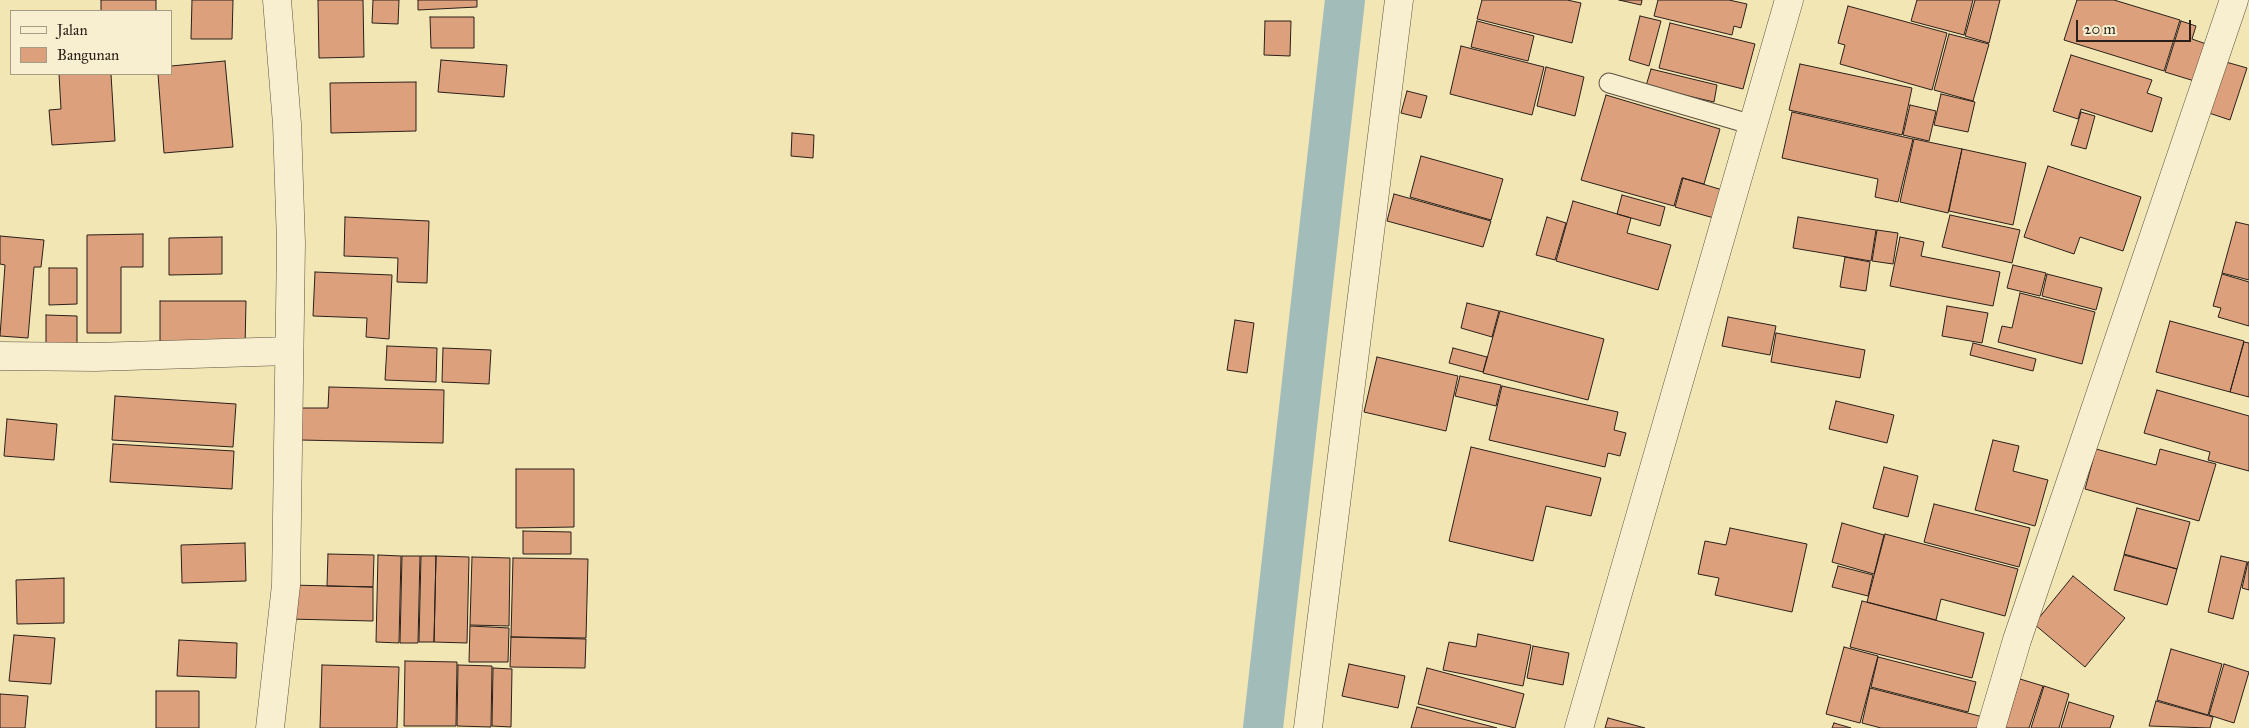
<!DOCTYPE html>
<style>
body{margin:0}
#map{position:relative;width:2249px;height:728px;overflow:hidden;background:#f3e6b5;font-family:"IM FELL Great Primer",serif}
canvas{display:block}
.legend{position:absolute;left:10px;top:10px;width:162px;height:65px;box-sizing:border-box;background:#f7efcf;border:1px solid #a59c86;margin:0;padding:6px 9px;list-style:none;font-size:15px;color:#2a1f19}
.legend li{display:flex;align-items:center;gap:10px;height:25px}
.legend b{width:25px;border:1px solid #a59c86}
.scale{position:absolute;left:2076px;top:20px;width:115px;height:22px;box-sizing:border-box;border:2px solid #2a1f19;border-top:0;padding-left:6px;font-size:15px;line-height:18px;white-space:nowrap;color:#2a1f19;-webkit-text-stroke:4px #f7efcf;paint-order:stroke}
</style>
<div id="map">
<canvas width="2249" height="728"></canvas>
<ul class="legend">
<li><b style="height:6px;background:#f7efcf"></b>Jalan</li>
<li><b style="height:14px;background:#dca17c"></b>Bangunan</li>
</ul>
<div class="scale">20 m</div>
</div>
<script>
const c = document.querySelector('canvas').getContext('2d');
c.lineJoin = 'round';
function toPath(rows) {
  const path = new Path2D();
  for (const r of rows) {
    path.moveTo(r[0], r[1]);
    for (let i = 2; i < r.length; i += 2) path.lineTo(r[i], r[i + 1]);
  }
  return path;
}
function strokePath(path, color, width, dash) {
  c.strokeStyle = color;
  c.lineWidth = width;
  c.lineCap = dash ? 'butt' : 'round';
  c.setLineDash(dash || []);
  c.stroke(path);
}
function paint(path, color) {
  c.fillStyle = color;
  c.fill(path, 'evenodd');
}
strokePath(toPath([
 [1263,728,1345,0]
]), '#a2bcba', 40);
const building = toPath([
 [101,0,156,0,156,11,101,11,101,0],
 [192,0,233,0,232,39,191,39,192,0],
 [318,0,363,0,364,57,319,58,318,0],
 [373,0,399,0,398,24,372,23,373,0],
 [418,0,477,0,477,7,418,10,418,0],
 [1482,0,1567,0,1581,3,1572,43,1477,19,1482,0],
 [1619,0,1642,0,1641,5,1619,0],
 [1658,0,1729,0,1747,4,1741,28,1734,26,1732,35,1654,16,1658,0],
 [1917,0,1973,0,1964,35,1911,21,1917,0],
 [1975,0,2000,0,1989,43,1965,36,1975,0],
 [2077,0,2114,0,2180,20,2164,71,2064,40,2077,0],
 [1848,6,1947,33,1932,90,1840,64,1845,45,1838,43,1848,6],
 [1640,16,1661,21,1649,66,1629,60,1640,16],
 [430,17,474,17,474,48,431,48,430,17],
 [1265,21,1291,21,1290,56,1264,55,1265,21],
 [1477,21,1534,36,1528,61,1471,47,1477,21],
 [2181,21,2196,26,2192,39,2212,46,2201,83,2165,72,2181,21],
 [1670,23,1755,44,1743,89,1659,68,1670,23],
 [1949,34,1989,44,1973,101,1934,90,1949,34],
 [1461,46,1544,67,1532,115,1450,94,1461,46],
 [2071,55,2152,80,2147,93,2162,98,2152,132,2081,109,2078,119,2053,111,2071,55],
 [441,60,507,65,504,97,438,92,441,60],
 [225,61,233,147,164,153,158,74,171,74,171,66,225,61],
 [2226,62,2247,68,2230,120,2209,113,2226,62],
 [1800,64,1912,88,1902,135,1789,110,1800,64],
 [1546,67,1584,77,1575,116,1537,106,1546,67],
 [1651,69,1717,85,1714,102,1646,86,1651,69],
 [59,74,111,74,115,141,52,145,49,110,61,109,59,74],
 [416,82,416,131,331,133,330,83,416,82],
 [1407,91,1427,96,1421,118,1401,113,1407,91],
 [1941,94,1975,102,1968,132,1934,125,1941,94],
 [1606,95,1720,129,1704,184,1682,178,1674,206,1581,180,1606,95],
 [1910,105,1936,111,1929,141,1903,135,1910,105],
 [1792,112,1913,139,1898,202,1875,197,1878,179,1782,158,1792,112],
 [2081,112,2095,116,2086,149,2071,145,2081,112],
 [792,133,814,135,813,158,791,156,792,133],
 [1914,139,1962,149,1948,213,1900,202,1914,139],
 [1962,149,2026,163,2013,225,1949,211,1962,149],
 [1421,156,1503,179,1491,220,1410,197,1421,156],
 [2048,166,2141,197,2123,251,2080,237,2074,254,2024,237,2048,166],
 [1683,178,1729,192,1721,220,1675,207,1683,178],
 [1394,194,1491,221,1483,247,1387,221,1394,194],
 [1622,195,1665,207,1660,226,1617,214,1622,195],
 [1573,201,1631,218,1627,233,1671,245,1658,290,1556,261,1573,201],
 [1950,215,2020,230,2012,263,1942,247,1950,215],
 [345,217,429,221,427,283,397,282,398,258,344,256,345,217],
 [1547,217,1566,223,1555,260,1536,255,1547,217],
 [1798,217,1876,230,1871,261,1793,248,1798,217],
 [2236,222,2249,225,2249,280,2222,273,2236,222],
 [1877,230,1898,233,1893,264,1872,261,1877,230],
 [143,234,143,267,121,267,121,333,87,333,87,235,143,234],
 [0,236,44,240,41,267,34,267,28,338,0,336,5,265,0,264,0,236],
 [222,237,222,274,169,275,169,238,222,237],
 [1900,237,1924,242,1921,256,2000,272,1993,306,1890,286,1900,237],
 [1845,257,1870,262,1866,291,1840,287,1845,257],
 [2013,265,2046,273,2040,296,2007,288,2013,265],
 [49,268,77,268,77,304,49,305,49,268],
 [315,272,392,275,389,339,366,337,367,318,313,316,315,272],
 [2047,274,2102,288,2096,310,2042,296,2047,274],
 [2222,274,2249,282,2249,326,2218,317,2221,308,2213,306,2222,274],
 [2020,293,2095,312,2082,364,1998,342,2002,326,2012,328,2020,293],
 [160,301,246,301,245,348,160,348,160,301],
 [1467,303,1499,311,1492,337,1461,328,1467,303],
 [1947,306,1988,313,1982,343,1942,336,1947,306],
 [1500,311,1604,339,1588,400,1483,373,1500,311],
 [46,315,77,316,77,347,46,346,46,315],
 [1728,317,1776,326,1770,355,1722,346,1728,317],
 [1235,320,1254,323,1247,373,1227,370,1235,320],
 [2170,321,2244,341,2230,392,2156,372,2170,321],
 [1776,333,1865,350,1860,378,1771,362,1776,333],
 [2244,342,2249,343,2249,397,2230,392,2244,342],
 [1973,343,2036,359,2033,371,1970,355,1973,343],
 [387,346,437,348,436,382,385,380,387,346],
 [443,348,491,350,489,384,442,382,443,348],
 [1453,348,1487,357,1483,372,1449,363,1453,348],
 [1377,357,1458,376,1446,431,1364,412,1377,357],
 [1460,376,1501,385,1496,406,1455,396,1460,376],
 [1502,386,1618,412,1614,430,1626,433,1620,456,1608,453,1605,467,1489,440,1502,386],
 [329,387,444,390,443,443,300,440,301,408,328,408,329,387],
 [2157,390,2249,416,2249,471,2208,460,2210,452,2144,433,2157,390],
 [115,396,236,404,233,447,112,440,115,396],
 [1836,401,1894,415,1887,443,1829,429,1836,401],
 [7,419,57,424,54,460,4,456,7,419],
 [1993,440,2019,446,2013,471,2048,480,2035,526,1975,510,1993,440],
 [113,444,234,451,232,489,110,482,113,444],
 [1471,447,1601,478,1591,516,1546,506,1533,561,1449,541,1471,447],
 [2096,449,2156,465,2160,449,2216,464,2199,521,2085,489,2096,449],
 [1884,467,1918,476,1908,517,1873,508,1884,467],
 [516,469,574,469,574,527,516,528,516,469],
 [1934,504,2030,528,2019,567,1924,542,1934,504],
 [2137,508,2190,522,2177,569,2124,554,2137,508],
 [1842,523,1884,535,1874,574,1832,562,1842,523],
 [1730,528,1807,544,1792,612,1715,595,1719,578,1698,574,1705,541,1726,545,1730,528],
 [523,531,571,532,571,554,523,554,523,531],
 [1885,534,2018,569,2005,616,1941,599,1936,620,1867,602,1885,534],
 [245,543,246,581,182,583,181,545,245,543],
 [328,554,374,555,373,587,327,586,328,554],
 [378,555,401,556,399,643,376,642,378,555],
 [2124,555,2177,569,2167,605,2114,590,2124,555],
 [402,556,420,556,418,643,400,643,402,556],
 [421,556,436,556,434,642,419,642,421,556],
 [436,556,469,557,467,643,434,642,436,556],
 [2221,556,2247,562,2233,619,2208,612,2221,556],
 [472,557,510,558,509,626,470,625,472,557],
 [513,558,588,559,586,638,511,637,513,558],
 [2248,562,2249,562,2249,590,2242,588,2248,562],
 [1838,566,1873,575,1868,596,1832,587,1838,566],
 [2073,576,2125,618,2085,667,2034,624,2073,576],
 [64,578,64,623,17,624,16,580,64,578],
 [290,585,373,587,373,621,289,619,290,585],
 [1862,601,1984,633,1972,678,1850,647,1862,601],
 [470,626,509,628,508,662,469,662,470,626],
 [1478,634,1531,645,1523,686,1443,670,1449,642,1476,647,1478,634],
 [14,635,55,638,51,684,9,681,14,635],
 [511,637,586,639,585,668,510,667,511,637],
 [179,640,237,643,236,678,177,676,179,640],
 [1533,646,1569,653,1563,685,1527,678,1533,646],
 [1844,647,1878,656,1860,723,1826,714,1844,647],
 [2171,649,2222,664,2208,715,2157,700,2171,649],
 [1878,657,1976,682,1968,712,1871,687,1878,657],
 [405,661,457,662,456,726,404,726,405,661],
 [1349,664,1405,676,1398,708,1342,696,1349,664],
 [2224,664,2249,672,2234,723,2209,715,2224,664],
 [322,665,399,667,397,728,320,728,322,665],
 [458,665,492,666,491,727,457,726,458,665],
 [493,668,512,669,511,727,492,726,493,668],
 [1427,668,1524,694,1515,728,1418,704,1427,668],
 [2020,679,2043,686,2029,728,2005,728,2020,679],
 [2044,686,2069,694,2059,728,2031,728,2044,686],
 [1870,688,1987,718,1985,728,1881,728,1862,723,1870,688],
 [156,691,199,691,199,728,156,728,156,691],
 [0,694,28,696,25,728,0,728,0,694],
 [2156,701,2213,717,2210,728,2149,726,2156,701],
 [2069,702,2114,716,2110,728,2061,728,2069,702],
 [1417,707,1497,728,1411,728,1417,707],
 [1608,718,1645,728,1605,728,1608,718],
 [1834,723,1851,728,1832,728,1834,723]
]);
paint(building, '#dca17c');
strokePath(building, '#2a1f19', 1);
const lane = toPath([
 [1609,83,1753,125]
]);
const street = toPath([
 [0,356,95,357,289,351],
 [270,728,286,585,291,243,287,124,277,0],
 [1308,728,1399,0],
 [1579,728,1789,0],
 [1991,728,2017,640,2234,0]
]);
strokePath(lane, '#5c5140', 21);
strokePath(street, '#5c5140', 29);
strokePath(lane, '#f7efcf', 19);
strokePath(street, '#f7efcf', 28);
</script>
